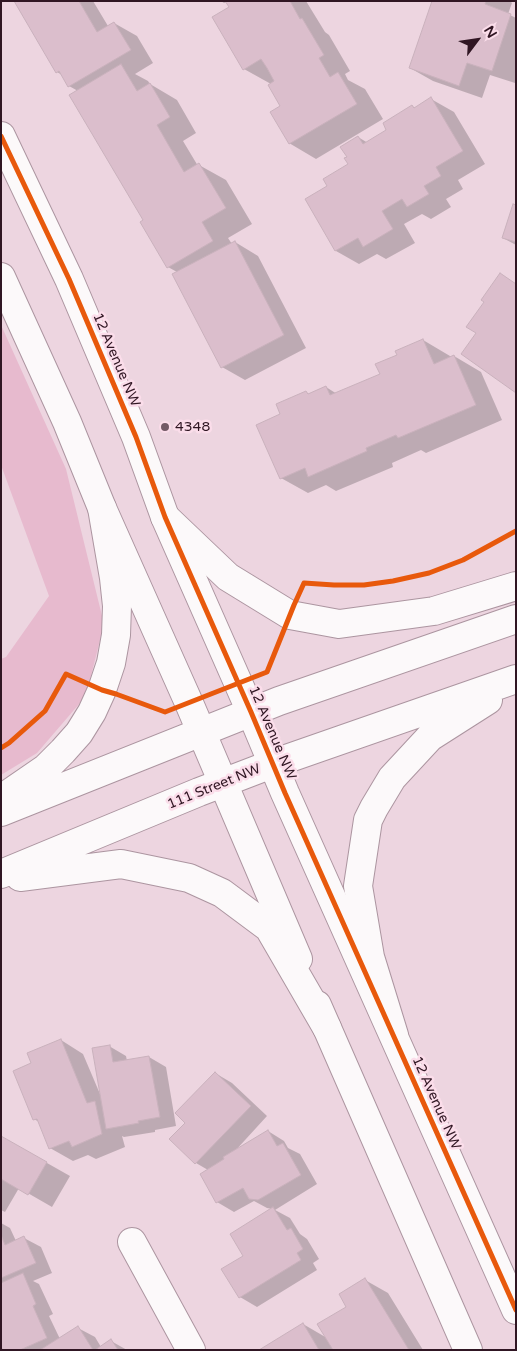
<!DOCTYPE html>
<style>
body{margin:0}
#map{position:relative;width:517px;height:1351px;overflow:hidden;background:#edd5e0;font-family:"Varela Round",sans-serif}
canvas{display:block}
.frame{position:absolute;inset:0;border:2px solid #301623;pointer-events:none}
.north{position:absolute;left:452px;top:15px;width:50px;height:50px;-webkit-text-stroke:4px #fbddea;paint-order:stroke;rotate:59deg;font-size:14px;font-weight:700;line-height:20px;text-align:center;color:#301623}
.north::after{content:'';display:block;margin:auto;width:18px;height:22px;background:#301623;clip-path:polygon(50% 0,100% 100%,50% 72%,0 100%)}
</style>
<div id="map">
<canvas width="517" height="1351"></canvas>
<div class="frame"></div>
<div class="north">N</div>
</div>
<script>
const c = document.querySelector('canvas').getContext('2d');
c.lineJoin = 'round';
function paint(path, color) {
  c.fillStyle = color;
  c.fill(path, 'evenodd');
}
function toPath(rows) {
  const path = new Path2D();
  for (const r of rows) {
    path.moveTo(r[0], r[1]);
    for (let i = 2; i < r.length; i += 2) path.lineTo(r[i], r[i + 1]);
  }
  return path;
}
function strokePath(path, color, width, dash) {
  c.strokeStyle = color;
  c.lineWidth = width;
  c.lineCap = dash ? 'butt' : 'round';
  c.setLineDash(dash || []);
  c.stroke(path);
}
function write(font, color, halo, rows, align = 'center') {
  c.font = font + ' "Varela Round",sans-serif';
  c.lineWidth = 5;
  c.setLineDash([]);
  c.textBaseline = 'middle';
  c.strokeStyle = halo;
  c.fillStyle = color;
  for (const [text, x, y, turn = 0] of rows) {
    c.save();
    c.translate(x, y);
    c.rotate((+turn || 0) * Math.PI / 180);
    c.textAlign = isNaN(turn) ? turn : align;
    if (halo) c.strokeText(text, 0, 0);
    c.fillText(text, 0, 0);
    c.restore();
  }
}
paint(toPath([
 [1,325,66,469,104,624,86,696,37,753,1,775,1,659,6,657,49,596,1,465]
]), '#e7bace');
paint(toPath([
 [15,1,93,1,108,26,114,23,137,36,153,63,135,74,148,81,150,84,177,100,196,133,183,141,198,166,199,165,226,180,252,224,228,238,232,244,235,242,258,256,306,348,245,380,222,367,177,272,168,267,78,91,69,86,62,75,57,72],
 [221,1,306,1,325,32,329,35,350,71,345,74,348,80,365,89,383,119,316,159,289,143,282,107,271,84,244,69,230,8,227,2,224,3],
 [433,1,510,1,512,3,508,14,516,18,516,80,515,83,490,75,482,98,433,81,410,68],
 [431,99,454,112,485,164,458,180,463,189,446,199,451,207,431,219,422,214,404,224,415,243,386,259,377,254,359,264,336,251,306,200,329,186,350,164,348,157,358,137,368,143,388,131,412,106,415,108],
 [516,206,516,245,503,238],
 [423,340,450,356,451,358,454,356,481,372,502,420,426,453,421,450,392,463,393,467,336,491,326,485,308,493,281,478,282,415,306,392,310,395,326,387,337,394,382,374,399,356],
 [61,1040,83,1054,100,1094,109,1046,126,1056,127,1061,149,1057,166,1067,176,1126,155,1130,155,1132,124,1137,122,1136,125,1147,96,1159,88,1155,73,1161,50,1148,39,1122,34,1119,33,1064],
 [215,1073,232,1083,267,1116,235,1151,268,1131,284,1141,288,1148,300,1154,317,1184,275,1210,290,1218,300,1234,307,1239,319,1259,313,1263,317,1270,257,1307,240,1297,245,1256,273,1209,267,1208,254,1201,234,1212,217,1202,201,1175,208,1170,196,1163,171,1139,186,1123],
 [1,1137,70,1176,52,1207,19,1188,5,1212,1,1210],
 [1,1223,10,1228,16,1241,24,1238,41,1247,52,1273,33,1281,39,1284,53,1314,49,1316,60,1339,78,1328,95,1337,101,1347,111,1341,127,1350,1,1350],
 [365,1280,388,1293,423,1350,261,1350,303,1324,327,1338]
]), '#0003');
const building = toPath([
 [14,1,79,1,97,32,114,22,131,50,68,87,59,71,56,73,14,1],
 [225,1,290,1,300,19,302,18,324,55,319,58,330,77,338,72,357,104,289,144,270,112,280,106,268,85,274,81,267,68,261,59,243,70,212,17,229,7,225,1],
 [432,1,486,1,485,4,511,14,492,71,467,63,459,86,409,68,432,1],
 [121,64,137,91,150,83,170,117,157,125,184,172,199,163,226,208,202,222,213,241,167,268,140,222,143,220,69,95,121,64],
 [431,97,463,151,436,167,441,176,424,186,429,194,407,207,402,199,382,211,393,229,363,247,358,238,335,251,305,199,327,186,323,179,348,164,344,158,347,157,340,147,358,136,363,144,386,130,383,123,412,105,414,108,431,97],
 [513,204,516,205,516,242,502,238,513,204],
 [235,241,284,335,221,368,172,274,235,241],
 [500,273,516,284,516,393,461,354,476,333,466,327,484,302,481,300,500,273],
 [423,339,434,364,454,355,476,405,398,438,396,435,366,448,367,451,308,477,305,468,280,479,256,425,280,414,276,404,306,391,308,394,326,386,330,395,380,374,375,364,397,355,395,351,423,339],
 [61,1039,87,1103,95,1101,102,1134,72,1147,69,1141,49,1149,37,1119,33,1120,13,1071,31,1063,27,1053,61,1039],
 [110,1045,113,1062,149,1056,160,1117,138,1121,139,1123,106,1129,92,1048,110,1045],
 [215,1072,251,1106,195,1164,169,1139,185,1123,175,1113,215,1072],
 [268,1130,277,1146,283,1143,301,1175,258,1200,249,1199,243,1188,216,1203,200,1174,224,1159,223,1157,268,1130],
 [1,1136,47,1162,28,1195,1,1179,1,1136],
 [273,1207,287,1230,291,1228,303,1249,297,1253,301,1260,239,1298,221,1269,243,1256,230,1234,273,1207],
 [1,1235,5,1245,24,1236,36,1263,1,1278,1,1235],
 [23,1273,36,1304,33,1306,47,1338,20,1350,3,1350,1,1347,1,1283,23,1273],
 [365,1278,409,1350,333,1350,317,1324,346,1307,339,1294,365,1278],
 [303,1323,319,1350,259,1350,303,1323],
 [78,1326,93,1350,40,1350,78,1326],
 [111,1339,118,1350,95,1350,111,1339]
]);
paint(building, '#dbbecc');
strokePath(building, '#c9b1bc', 1);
const minor = toPath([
 [1,136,69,279,136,437,165,517,251,712,285,793,516,1310],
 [1,277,67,422,102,508,189,703,298,959],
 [317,1005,468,1350],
 [132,1242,191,1350]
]);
const major = toPath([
 [165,517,228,577,290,615,339,624,434,611,516,586],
 [1,799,46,768,63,751,79,733,92,712,102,690,111,663,116,635,117,606,114,578,102,508],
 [1,812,279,701,516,619],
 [1,874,199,792,272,764,516,679],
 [20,877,121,864,189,878,222,893,269,928,327,1028],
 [394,1035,370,957,358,886,368,820,374,808,392,778,430,737,488,700]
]);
strokePath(minor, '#ac95a0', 30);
strokePath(major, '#ac95a0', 30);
strokePath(minor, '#fcf9fa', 28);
strokePath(major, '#fcf9fa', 28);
strokePath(toPath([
 [1,136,69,279,136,437,165,517,251,712,285,793,516,1310],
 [1,748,9,743,45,711,66,674,102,690,116,694,165,712,267,672,294,605,304,583,334,585,364,585,393,581,429,573,463,560,516,531]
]), '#e8590c', 5);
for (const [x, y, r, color] of [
 [165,427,5,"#725965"]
]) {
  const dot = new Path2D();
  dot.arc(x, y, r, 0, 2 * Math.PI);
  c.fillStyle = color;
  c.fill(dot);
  strokePath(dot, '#fbddea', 2);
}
write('14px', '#301623', '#fbddea', [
 ["12 Avenue NW",116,360,67],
 ["12 Avenue NW",272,733,67],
 ["111 Street NW",214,787,-22],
 ["12 Avenue NW",436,1103,66]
]);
write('14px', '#301623', '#fbddea', [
 ["4348",175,427]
], 'left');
</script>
